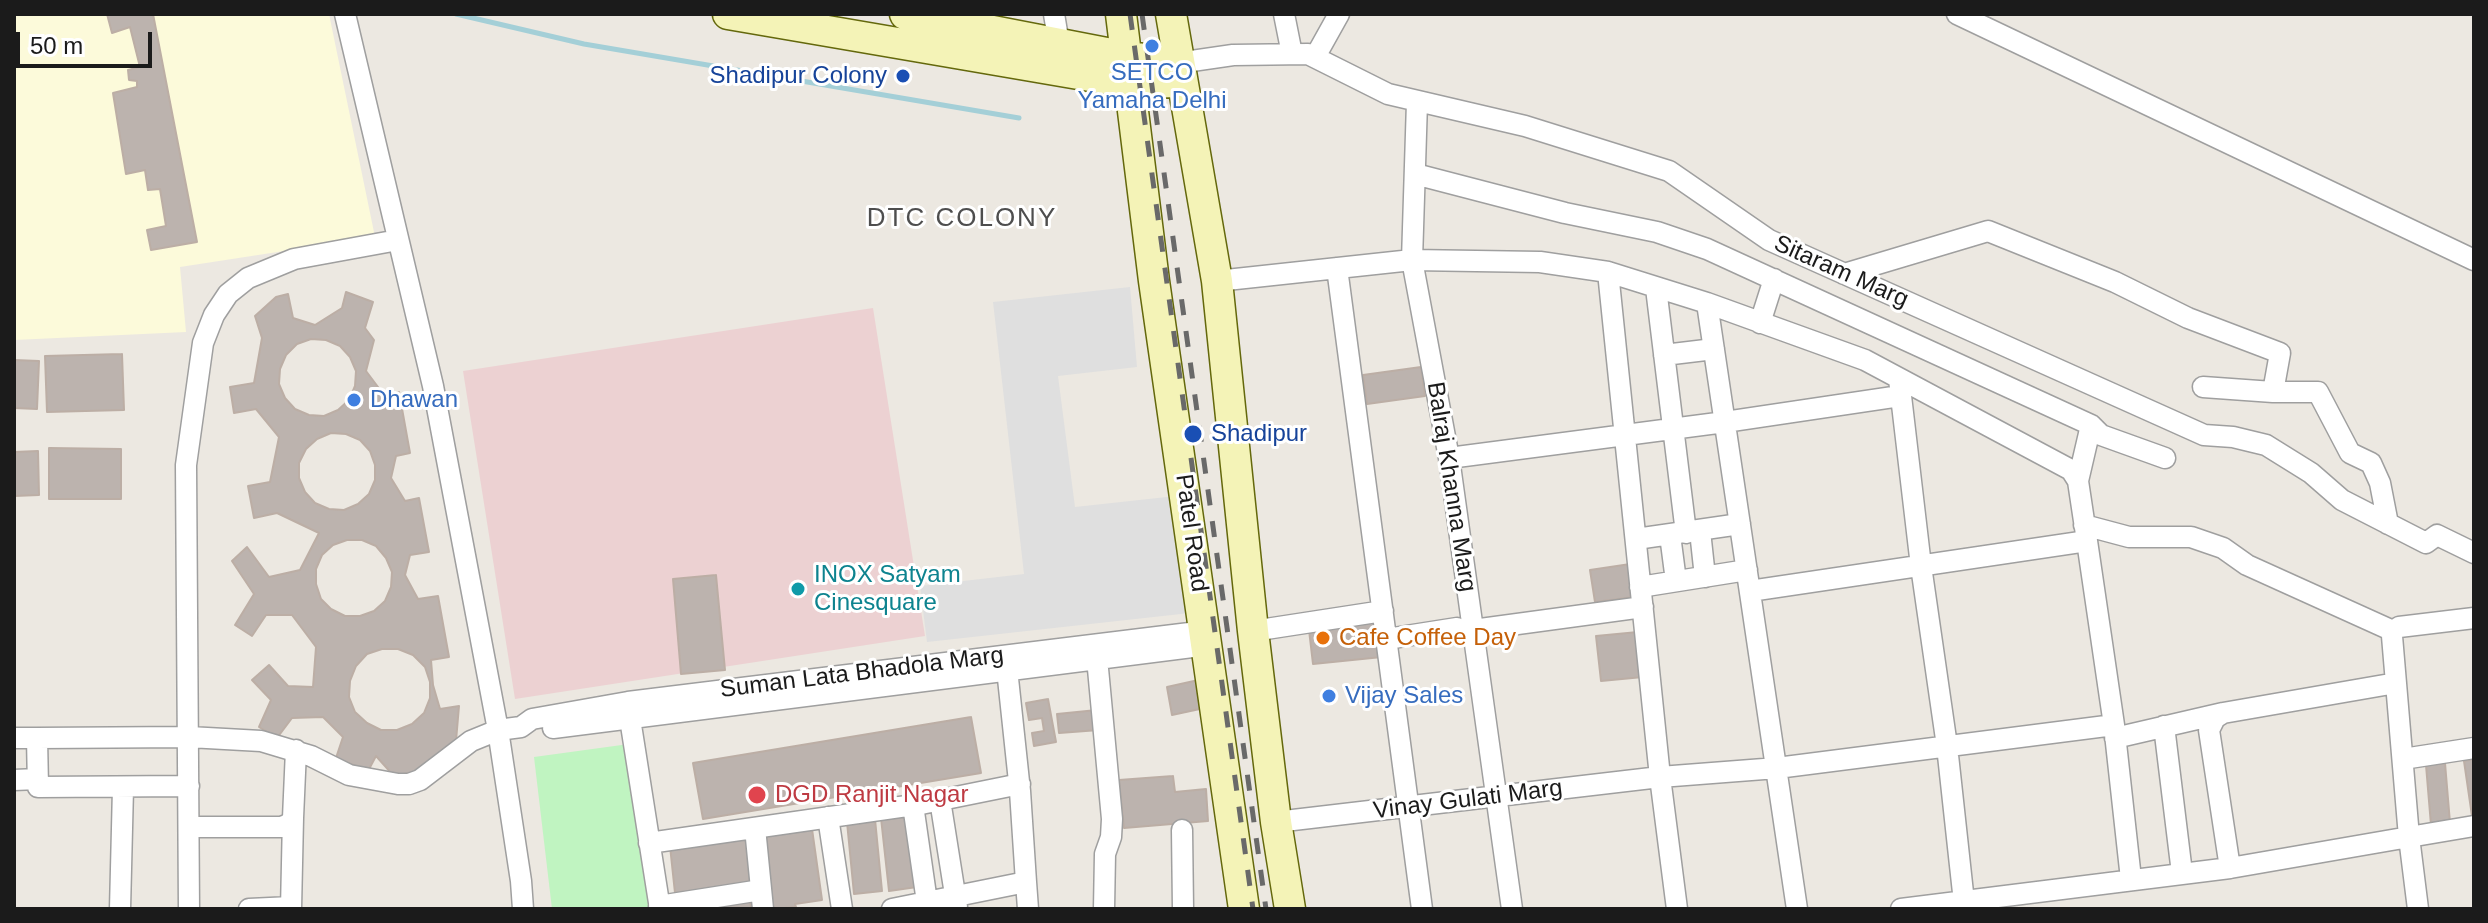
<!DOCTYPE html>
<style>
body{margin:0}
#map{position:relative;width:2488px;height:923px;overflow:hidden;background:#ece8e1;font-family:Arial,sans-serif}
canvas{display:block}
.frame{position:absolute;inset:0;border:16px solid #1b1b1b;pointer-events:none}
.scale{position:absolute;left:16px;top:32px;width:136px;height:36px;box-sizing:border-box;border:4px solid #1b1b1b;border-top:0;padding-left:10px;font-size:24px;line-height:28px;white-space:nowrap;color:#1b1b1b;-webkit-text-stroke:6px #fff;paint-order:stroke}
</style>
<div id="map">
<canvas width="2488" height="923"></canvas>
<div class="frame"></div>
<div class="scale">50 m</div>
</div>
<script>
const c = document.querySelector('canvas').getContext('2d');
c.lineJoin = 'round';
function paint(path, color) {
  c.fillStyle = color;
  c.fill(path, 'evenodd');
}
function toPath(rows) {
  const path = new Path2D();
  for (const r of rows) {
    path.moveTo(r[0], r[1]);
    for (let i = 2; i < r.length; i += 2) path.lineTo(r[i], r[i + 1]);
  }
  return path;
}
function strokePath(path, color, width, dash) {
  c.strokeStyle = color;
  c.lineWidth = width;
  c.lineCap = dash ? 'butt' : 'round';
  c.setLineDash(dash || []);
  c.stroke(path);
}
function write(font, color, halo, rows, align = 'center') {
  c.font = font + ' Arial,sans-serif';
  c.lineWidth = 6;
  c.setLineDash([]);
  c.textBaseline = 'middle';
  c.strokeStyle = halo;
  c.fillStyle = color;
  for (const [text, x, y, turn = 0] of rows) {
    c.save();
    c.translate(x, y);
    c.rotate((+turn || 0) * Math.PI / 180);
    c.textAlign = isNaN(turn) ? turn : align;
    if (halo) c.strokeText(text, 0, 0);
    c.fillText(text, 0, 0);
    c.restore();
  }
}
paint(toPath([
 [873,308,925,636,515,699,463,371]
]), '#ecd1d2');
paint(toPath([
 [14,14,329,14,375,237,180,267,186,332,14,340]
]), '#fcfada');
paint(toPath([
 [629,744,659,909,552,909,534,757]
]), '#c0f4c1');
paint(toPath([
 [1130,287,1137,367,1058,376,1075,507,1176,496,1190,613,927,642,920,586,1024,574,993,302]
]), '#dfdfdf');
strokePath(toPath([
 [456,14,584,44,1019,118]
]), '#a4cfd7', 5);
const building = toPath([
 [107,14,153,14,197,242,151,250,147,230,166,226,160,189,148,190,145,170,126,174,113,93,137,87,137,81,129,80,128,70,140,67,130,27,112,33,107,14],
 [346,292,373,302,365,328,374,340,366,371,384,395,399,392,410,453,396,456,391,478,405,501,419,498,429,552,410,555,405,575,418,599,438,596,449,657,431,660,433,685,440,709,459,706,456,741,421,772,393,775,376,756,368,771,336,758,343,737,323,717,292,718,277,738,259,727,271,700,252,680,269,665,288,686,313,687,316,647,292,615,266,615,252,636,235,625,254,594,232,561,247,547,269,577,300,570,319,533,277,513,254,518,248,486,270,482,279,437,256,409,234,413,230,387,254,383,262,338,255,316,276,297,288,294,293,318,315,325,342,308,346,292],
 [311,339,326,340,340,346,350,357,356,371,355,386,349,400,338,410,324,416,309,415,295,409,285,398,279,384,280,369,286,355,297,344,311,339],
 [331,433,346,434,360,440,370,451,375,465,375,480,369,494,358,504,344,510,329,509,315,503,305,492,299,478,299,463,306,449,317,439,331,433],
 [347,540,362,540,376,546,386,558,392,572,391,587,385,601,374,611,360,616,345,616,331,609,321,599,316,584,316,569,322,555,333,545,347,540],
 [382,649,398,649,413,655,425,667,430,682,430,698,424,713,412,724,397,730,381,730,367,723,355,712,349,697,350,681,356,666,367,654,382,649],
 [122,354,124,410,47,412,45,356,122,354],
 [14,360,39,361,37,409,14,408,14,360],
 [1421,367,1425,396,1367,404,1363,375,1421,367],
 [49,448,121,449,121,499,49,499,49,448],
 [38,451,39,495,14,496,14,452,38,451],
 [1637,563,1641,596,1595,602,1590,570,1637,563],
 [716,575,725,670,681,674,673,579,716,575],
 [1378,616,1382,657,1313,664,1309,630,1378,616],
 [1638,632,1643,677,1601,681,1596,636,1638,632],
 [1203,679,1209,707,1172,715,1167,687,1203,679],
 [1048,699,1056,742,1034,746,1032,733,1044,731,1042,718,1029,720,1026,703,1048,699],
 [1097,710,1099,730,1059,733,1057,714,1097,710],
 [971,717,981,773,703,819,693,763,971,717],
 [2474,759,2474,816,2472,816,2464,761,2474,759],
 [2445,763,2450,823,2431,825,2426,765,2445,763],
 [1173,776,1175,792,1206,789,1208,821,1124,828,1119,780,1173,776],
 [908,815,917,887,889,891,881,818,908,815],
 [875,819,882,891,854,894,847,822,875,819],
 [812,829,822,900,795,904,796,907,772,909,761,832,812,829],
 [748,837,753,884,675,893,670,846,748,837],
 [750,901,751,909,722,909,721,905,750,901]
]);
paint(building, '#bcb3ae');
strokePath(building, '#bcaea5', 2);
const minor = toPath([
 [345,14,433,386,498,730,521,881,523,909],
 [1054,14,1059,44],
 [1284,14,1292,54],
 [1957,14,2474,260],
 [1315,57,1339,14],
 [1178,63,1233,55,1308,54,1388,94,1525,126,1669,171,1769,240,2204,435,2233,437,2266,445,2311,473,2342,500,2426,543,2437,535,2474,553],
 [1417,102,1412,260,1540,262,1608,272,1707,303,1865,360,2071,470,2078,481,2087,541,2114,725,2131,879],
 [1415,174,1565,213,1657,232,1707,249,2091,425,2101,435,2165,458],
 [1337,268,1422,909],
 [1608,272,1660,777,1677,909],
 [1844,274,1988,231,2115,282,2188,318,2280,353,2273,392,2318,392,2350,453,2371,463,2380,483,2388,524],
 [1217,281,1412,260,1449,458,1512,909],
 [1656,288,1686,533],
 [1707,303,1797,909],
 [1760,323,1774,279],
 [1664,355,1714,349],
 [1899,379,1921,566,1947,746,1964,902],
 [2203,387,2273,392],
 [1449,458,1725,422,1900,396],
 [2078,481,2091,425],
 [2084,525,2129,537,2191,537,2223,548,2247,565,2393,631],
 [1700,531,1705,577],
 [1670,535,1676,581],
 [1636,539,1740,524],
 [1640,587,1747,570],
 [1750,591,2087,541],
 [2474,618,2399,627,2393,631,2392,636,2409,837,2474,826],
 [1473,630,1643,607],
 [1253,631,1383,611],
 [1387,639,1457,628],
 [1097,658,1112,819,1111,837,1105,854,1104,909],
 [1007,669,1020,791,1026,882],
 [628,706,660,909],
 [2164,726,2182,873],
 [553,728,1208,645],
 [14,738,37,738],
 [2115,738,2223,713],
 [2403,759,2474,748],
 [14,780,38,779],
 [189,786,38,787,37,738,189,737,261,741,311,756,349,775,398,784,409,784,420,780,471,741,498,730,521,727,532,719,628,702,1206,631],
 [940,800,957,907],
 [913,805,928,909],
 [828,817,842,909],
 [1276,822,1660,777,1777,768,2114,725],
 [189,827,281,827,289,824,293,818,296,750],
 [755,828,763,909],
 [1182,830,1183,909],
 [649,843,921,804,1020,784],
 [2230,868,2209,730,2215,718,2223,713,2396,683],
 [659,906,761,890],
 [120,909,123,788],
 [189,909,186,465,203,343,214,315,228,294,248,278,294,259,398,240],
 [249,909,291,907],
 [291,909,293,818],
 [892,909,1026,882,1028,909],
 [1901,909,2230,868,2409,837,2418,909]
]);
const secondary = toPath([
 [728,14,1131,83,1182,82],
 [905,14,1127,57,1178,63],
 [1121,14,1154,281,1244,909],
 [1171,14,1217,281,1253,631,1276,822,1290,909]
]);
strokePath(minor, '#9f9f9f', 23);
strokePath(secondary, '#64680c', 33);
strokePath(minor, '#fff', 20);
strokePath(secondary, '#f4f3b7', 30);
strokePath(toPath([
 [1130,14,1253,909],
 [1142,14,1266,909]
]), '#696969', 5, [16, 16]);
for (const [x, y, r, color] of [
 [1152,46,8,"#3f7fe0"],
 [903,76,8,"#1a4fb4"],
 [354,400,8,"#3f7fe0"],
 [1193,434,10,"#1a4fb4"],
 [798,589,8,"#0f9aa8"],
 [1323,638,8,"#e8710a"],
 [1329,696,8,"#3f7fe0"],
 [757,795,10,"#e0444e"]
]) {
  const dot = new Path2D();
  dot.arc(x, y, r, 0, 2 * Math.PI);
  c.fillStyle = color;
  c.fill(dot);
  strokePath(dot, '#fff', 3);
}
write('24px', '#366cbe', '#fff', [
 ["SETCO",1152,73,"center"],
 ["Yamaha Delhi",1152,101,"center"],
 ["Dhawan",370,400],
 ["Vijay Sales",1345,696]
], 'left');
write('24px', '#164399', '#fff', [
 ["Shadipur Colony",887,76],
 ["Shadipur",1211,434,"left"]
], 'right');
write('24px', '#1b1b1b', '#fff', [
 ["Sitaram Marg",1841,272,24],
 ["Balraj Khanna Marg",1451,487,81],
 ["Patel Road",1191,533,82],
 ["Suman Lata Bhadola Marg",862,673,-7],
 ["Vinay Gulati Marg",1468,800,-7]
]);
write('24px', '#0d838f', '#fff', [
 ["INOX Satyam",814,575],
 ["Cinesquare",814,603]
], 'left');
write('24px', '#c56008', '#fff', [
 ["Cafe Coffee Day",1339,638]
], 'left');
write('24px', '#be3a42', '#fff', [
 ["DGD Ranjit Nagar",775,795]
], 'left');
c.letterSpacing = '2px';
write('26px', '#4e4e4e', '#fff', [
 ["DTC COLONY",962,219]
]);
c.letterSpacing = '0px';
</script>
